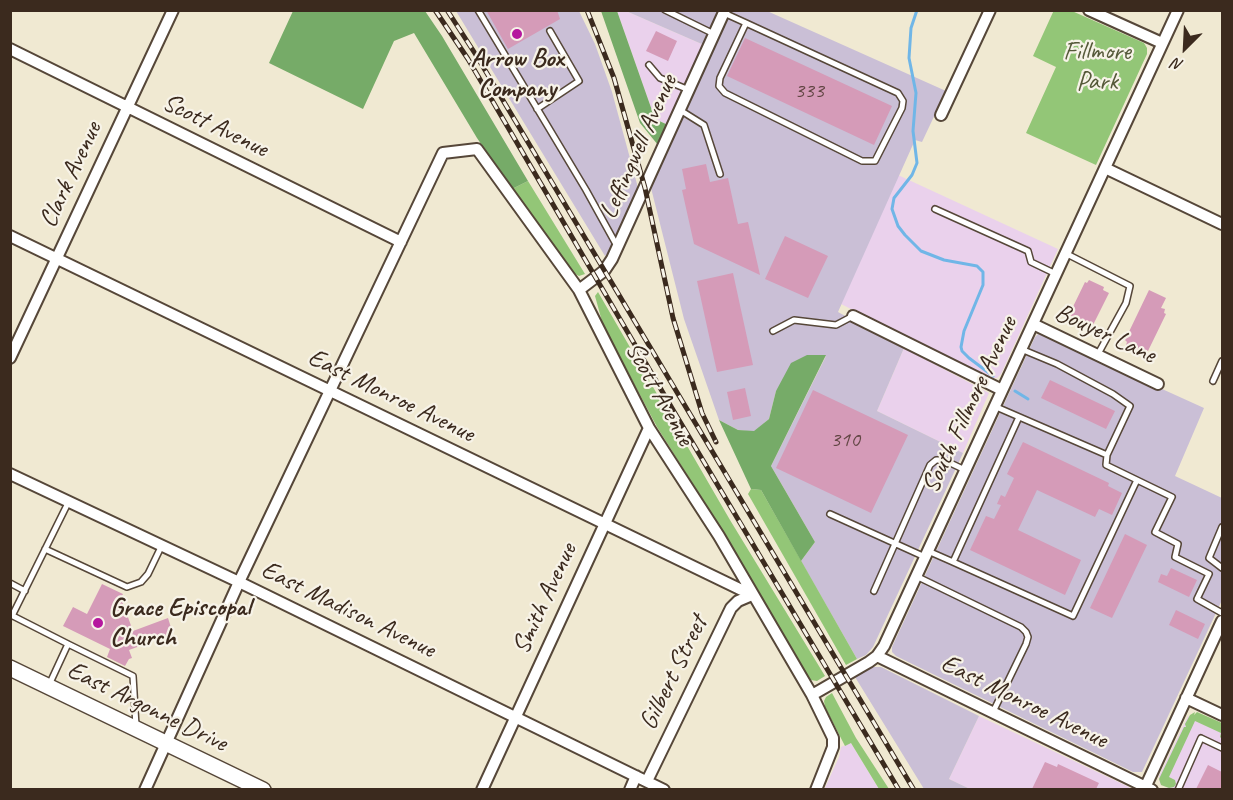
<!DOCTYPE html>
<style>
body{margin:0}
#map{position:relative;width:1233px;height:800px;overflow:hidden;background:#f0e9d2;font-family:Caveat,sans-serif}
canvas{display:block}
.frame{position:absolute;inset:0;border:12px solid #3b2a1e;pointer-events:none}
.north{position:absolute;left:1155px;top:18px;width:60px;height:60px;-webkit-text-stroke:4px #f7f3e8;paint-order:stroke;rotate:204deg;font-size:16px;font-weight:700;line-height:24px;text-align:center;color:#3b2a1e}
.north::after{content:'';display:block;margin:auto;width:21px;height:27px;background:#3b2a1e;clip-path:polygon(50% 0,100% 100%,50% 72%,0 100%)}
</style>
<div id="map">
<canvas width="1233" height="800"></canvas>
<div class="frame"></div>
<div class="north">N</div>
</div>
<script>
const c = document.querySelector('canvas').getContext('2d');
c.lineJoin = 'round';
function paint(path, color) {
  c.fillStyle = color;
  c.fill(path, 'evenodd');
}
function toPath(rows) {
  const path = new Path2D();
  for (const r of rows) {
    path.moveTo(r[0], r[1]);
    for (let i = 2; i < r.length; i += 2) path.lineTo(r[i], r[i + 1]);
  }
  return path;
}
function strokePath(path, color, width, dash) {
  c.strokeStyle = color;
  c.lineWidth = width;
  c.lineCap = dash ? 'butt' : 'round';
  c.setLineDash(dash || []);
  c.stroke(path);
}
function write(font, color, halo, rows, align = 'center') {
  c.font = font + ' Caveat,sans-serif';
  c.lineWidth = 4.5;
  c.setLineDash([]);
  c.textBaseline = 'middle';
  c.strokeStyle = halo;
  c.fillStyle = color;
  for (const [text, x, y, turn = 0] of rows) {
    c.save();
    c.translate(x, y);
    c.rotate((+turn || 0) * Math.PI / 180);
    c.textAlign = isNaN(turn) ? turn : align;
    if (halo) c.strokeText(text, 0, 0);
    c.fillText(text, 0, 0);
    c.restore();
  }
}
paint(toPath([
 [617,11,626,11,704,45,668,125,655,119],
 [898,175,1058,249,1001,374,997,378,989,378,841,304],
 [904,348,989,393,963,453,877,411],
 [979,716,1129,787,1130,789,970,789,949,779],
 [1188,716,1222,732,1222,789,1171,789,1161,785,1159,781,1159,776],
 [851,743,879,789,824,790,839,757,841,747]
]), '#ead1ec');
paint(toPath([
 [456,11,579,11,595,44,612,92,637,184,637,192,610,252,605,256],
 [626,11,720,11,704,45],
 [731,11,767,11,946,91,922,142,915,140,838,312,904,348,877,411,963,453,873,647,866,655,857,659,801,561,815,542,771,466,826,356,776,391,769,419,754,432,738,430,719,420,684,319,651,188],
 [1038,334,1043,335,1204,408,1175,476,1222,498,1222,600,1142,772,1133,772,896,656,892,652,892,647,1035,337],
 [872,667,881,667,979,716,949,779,970,789,924,789,855,677]
]), '#cabfd6');
paint(toPath([
 [1054,10,1072,11,1144,43,1147,48,1147,54,1096,165,1026,133,1056,67,1033,56],
 [528,181,585,274,579,276,573,273,512,189],
 [598,292,730,520,825,676,817,681,811,680,804,672,760,599,732,546,657,427,603,325,595,296],
 [751,489,761,490,857,659,846,665,748,494],
 [832,693,856,738,889,789,879,789,851,743,845,746,825,707,824,701,826,697],
 [1195,712,1194,715,1197,712,1222,723,1222,739,1220,737,1221,733,1195,721,1169,777,1175,780,1176,784,1174,787,1169,788,1161,785,1159,779,1184,727,1186,727,1185,724,1190,715]
]), '#93c677');
paint(toPath([
 [293,11,425,11,442,36,528,181,512,189,477,138,414,33,394,41,363,109,269,63],
 [601,11,617,11,655,119,668,125,658,145,640,123],
 [807,355,826,355,771,466,815,542,801,561,761,490,751,489,719,420,738,430,754,431,769,419,776,391,791,363]
]), '#76ab68');
strokePath(toPath([
 [917,10,911,28,909,58,916,93,913,131,917,163,912,175,894,198,892,209,898,226,905,235,921,251,944,260,977,266,983,272,983,285,964,331,961,347,962,351,969,358,993,376],
 [1015,391,1028,399]
]), '#70b6e7', 3);
paint(toPath([
 [486,10,557,10,560,19,508,49],
 [656,31,677,41,668,61,646,51],
 [745,38,892,106,874,145,727,76],
 [706,164,710,182,728,178,738,224,748,222,760,275,694,244,682,190,686,189,682,169],
 [785,236,828,256,808,298,765,279],
 [733,273,753,365,717,372,697,281],
 [1089,280,1104,287,1103,290,1109,293,1093,325,1087,323,1085,326,1070,319,1072,316,1069,315,1085,282,1087,283],
 [1149,290,1166,298,1161,308,1165,309,1164,313,1166,314,1148,351,1142,349,1141,352,1126,345,1127,342,1125,340],
 [1050,380,1115,411,1106,429,1041,398],
 [745,388,751,416,733,420,727,392],
 [813,390,908,435,871,513,776,468],
 [1023,442,1109,483,1108,486,1122,493,1112,515,1099,509,1095,517,1037,490,1018,530,1081,560,1065,595,970,550,986,516,994,519,1001,505,997,504,1001,495,1005,497,1014,478,1007,474],
 [1125,534,1147,545,1112,618,1090,608],
 [1171,568,1197,580,1189,597,1158,582,1161,574,1167,576],
 [102,584,123,594,121,598,133,631,168,618,173,634,129,650,132,658,129,659,125,666,107,657,110,649,63,626,73,607,87,614],
 [1176,610,1205,624,1198,639,1169,625],
 [1045,762,1057,767,1058,764,1099,783,1096,789,1032,789],
 [1208,765,1222,772,1222,789,1196,789]
]), '#d59bb8');
const lane = toPath([
 [478,10,586,190,617,246],
 [665,10,714,34],
 [724,13,746,23,898,93,903,101,902,108,875,161,862,161,725,93,719,86,720,78,746,23],
 [649,65,660,78,689,90],
 [537,109,579,81,550,31],
 [680,110,704,125,720,174],
 [935,209,1028,251,1031,262,1056,274],
 [1065,253,1130,286,1126,303,1098,354],
 [773,331,794,320,836,325,853,316],
 [1213,381,1222,361],
 [994,406,1107,455,1130,406,1113,394,1057,364,1021,349],
 [1107,455,1106,465,1172,497,1155,532,1178,544,1175,557,1209,574,1197,599,1222,613],
 [830,514,925,557],
 [1222,527,1209,558,1222,568],
 [45,549,127,587,141,582,148,574,162,545],
 [928,551,953,562,1019,417],
 [953,562,1073,616,1137,480],
 [916,576,1021,627,1026,632,1028,637,1026,644,993,712],
 [10,583,25,591],
 [874,591,930,465,936,460,944,460,965,470],
 [11,615,68,644],
 [12,616,69,501],
 [49,685,68,644,133,676,136,726],
 [1178,790,1201,738,1222,748]
]);
const street = toPath([
 [1089,10,1162,43],
 [10,49,401,242],
 [941,115,990,10],
 [1105,168,1222,224],
 [10,236,752,595],
 [579,290,604,271,612,259,725,10],
 [853,316,1002,390],
 [1033,324,1158,384],
 [10,358,173,10],
 [10,474,239,582,664,790],
 [877,656,1152,790],
 [812,695,869,662,877,656,884,646,1178,10],
 [1186,698,1222,715],
 [647,781,731,608,738,601,752,595],
 [145,790,239,582,443,153,477,149,579,290,649,428,719,536,812,695,833,738,833,747,816,790],
 [482,790,649,428],
 [630,790,636,776],
 [1144,790,1222,621]
]);
const secondary = toPath([
 [10,668,263,790]
]);
strokePath(lane, '#564739', 8);
strokePath(street, '#564739', 14);
strokePath(secondary, '#564739', 18);
strokePath(lane, '#fff', 5);
strokePath(street, '#fff', 10);
strokePath(secondary, '#fff', 15);
const rail = toPath([
 [435,10,468,59,676,415,899,790],
 [447,10,476,55,914,790],
 [587,10,614,78,645,188,673,318,702,413,716,442]
]);
strokePath(rail, '#3b2a1e', 5);
strokePath(rail, '#f7f3e8', 3, [9]);
for (const [x, y, r, color] of [
 [517,34,6,"#b5179e"],
 [98,623,6,"#b5179e"]
]) {
  const dot = new Path2D();
  dot.arc(x, y, r, 0, 2 * Math.PI);
  c.fillStyle = color;
  c.fill(dot);
  strokePath(dot, '#f7f3e8', 2);
}
write('22px', '#624644', null, [
 ["333",809,91],
 ["310",845,440]
]);
write('26px', '#555939', '#f7f3e8', [
 ["Fillmore",1097,52],
 ["Park",1097,82]
]);
write('bold 26px', '#3b2a1e', '#f7f3e8', [
 ["Arrow Box",517,59],
 ["Company",517,89],
 ["Grace Episcopal",110,608,"left"],
 ["Church",110,638,"left"]
]);
write('26px', '#3b2a1e', '#f7f3e8', [
 ["Scott Avenue",215,126,26],
 ["Leffingwell Avenue",639,147,-66],
 ["Clark Avenue",71,175,-65],
 ["Bouyer Lane",1105,334,25],
 ["Scott Avenue",659,394,61],
 ["East Monroe Avenue",391,396,26],
 ["South Fillmore Avenue",970,405,-65],
 ["Smith Avenue",545,599,-65],
 ["East Madison Avenue",348,610,26],
 ["Gilbert Street",674,673,-64],
 ["East Monroe Avenue",1024,702,26],
 ["East Argonne Drive",147,707,26]
]);
</script>
